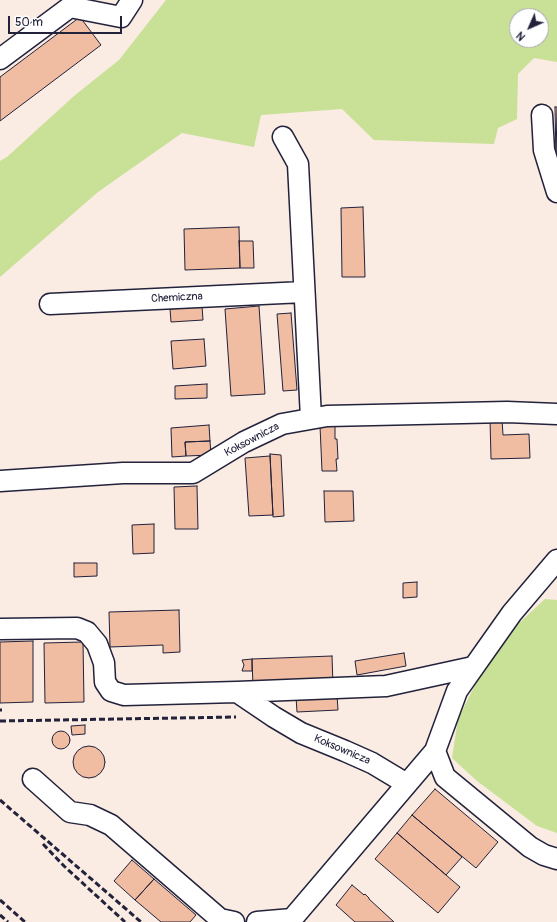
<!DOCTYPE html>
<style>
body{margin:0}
#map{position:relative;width:557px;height:922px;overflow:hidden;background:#fff;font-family:Pangolin,sans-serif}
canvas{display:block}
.north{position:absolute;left:509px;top:8px;width:40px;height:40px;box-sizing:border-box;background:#fff;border:1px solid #a7a7b1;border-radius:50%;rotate:225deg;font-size:11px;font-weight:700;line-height:16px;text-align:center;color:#22223b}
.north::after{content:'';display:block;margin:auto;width:14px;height:18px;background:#22223b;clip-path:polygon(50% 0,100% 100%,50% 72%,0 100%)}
.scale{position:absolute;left:8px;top:16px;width:114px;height:18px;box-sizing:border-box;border:2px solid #22223b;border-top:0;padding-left:5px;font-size:12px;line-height:14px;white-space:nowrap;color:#22223b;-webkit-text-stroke:3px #fff;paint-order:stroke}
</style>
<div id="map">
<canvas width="557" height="922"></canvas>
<div class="north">N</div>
<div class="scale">50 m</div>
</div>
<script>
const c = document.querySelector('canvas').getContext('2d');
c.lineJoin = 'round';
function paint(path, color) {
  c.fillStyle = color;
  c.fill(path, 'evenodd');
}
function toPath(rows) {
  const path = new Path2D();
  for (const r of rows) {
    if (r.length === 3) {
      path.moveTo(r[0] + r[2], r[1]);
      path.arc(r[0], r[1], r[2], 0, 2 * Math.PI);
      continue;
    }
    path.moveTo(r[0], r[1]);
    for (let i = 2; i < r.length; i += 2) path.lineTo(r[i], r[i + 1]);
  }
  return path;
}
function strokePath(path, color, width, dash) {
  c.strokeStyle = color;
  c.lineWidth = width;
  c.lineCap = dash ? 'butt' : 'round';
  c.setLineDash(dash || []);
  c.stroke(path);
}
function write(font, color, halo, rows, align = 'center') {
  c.font = font + ' Pangolin,sans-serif';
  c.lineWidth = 3.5;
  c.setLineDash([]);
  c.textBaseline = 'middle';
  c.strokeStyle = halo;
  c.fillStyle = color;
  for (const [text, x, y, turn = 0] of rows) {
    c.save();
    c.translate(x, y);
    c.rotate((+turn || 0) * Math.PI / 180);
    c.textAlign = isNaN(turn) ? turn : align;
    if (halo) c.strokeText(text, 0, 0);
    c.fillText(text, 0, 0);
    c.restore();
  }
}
paint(toPath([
 [0,0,557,0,557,922,0,922],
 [517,16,541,16,541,40,517,40]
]), '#faebe3');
paint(toPath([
 [166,0,557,0,557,62,534,58,518,74,517,119,498,128,494,144,374,140,342,109,261,115,254,147,182,133,98,192,0,277,0,161,7,157,74,96,119,60],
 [517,16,541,16,541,40,517,40],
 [545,599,557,600,557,833,537,826,477,781,452,758,458,719,479,677,516,626]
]), '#c8e197');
const building = toPath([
 [80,17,101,45,0,121,0,77,80,17],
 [555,107,557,107,556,160,555,107],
 [363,207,365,277,342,277,341,208,363,207],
 [239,227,240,268,185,270,184,229,239,227],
 [239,241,253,241,254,268,240,268,239,241],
 [202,306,203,320,171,322,170,309,202,306],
 [259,306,265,394,231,396,225,309,259,306],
 [291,313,297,390,283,391,277,314,291,313],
 [204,339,206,366,173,369,171,341,204,339],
 [207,384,207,398,175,399,175,386,207,384],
 [490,419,502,419,503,435,529,434,530,458,491,459,490,419],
 [209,425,210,441,185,442,186,456,172,457,171,428,209,425],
 [335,425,335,439,337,439,338,459,336,459,337,471,322,471,320,426,335,425],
 [210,441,211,455,186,456,185,442,210,441],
 [270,454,281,455,284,516,273,517,270,454],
 [270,456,273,515,249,516,245,458,270,456],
 [197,486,198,529,175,529,174,487,197,486],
 [324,491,353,491,354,521,325,522,324,491],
 [154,524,154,553,133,554,132,525,154,524],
 [74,563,97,563,97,576,74,577,74,563],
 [417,582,417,597,403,598,403,583,417,582],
 [179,610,180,652,163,653,163,645,110,647,109,612,179,610],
 [33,641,33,702,0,703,0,642,33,641],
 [83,642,84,702,45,703,44,643,83,642],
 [404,653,406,666,357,675,355,661,404,653],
 [332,656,333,685,253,687,252,659,332,656],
 [252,659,252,671,242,671,244,665,242,660,252,659],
 [337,695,338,710,297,712,296,697,337,695],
 [85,725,85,734,72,735,71,726,85,725],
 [61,740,9],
 [89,762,16],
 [435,789,498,842,476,868,412,815,435,789],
 [412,815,462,857,446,875,397,833,412,815],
 [397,833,460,887,438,913,375,859,397,833],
 [132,860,154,879,135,900,114,881,132,860],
 [154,879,196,915,190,922,161,922,135,900,154,879],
 [352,885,364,895,365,894,369,898,369,899,394,922,355,922,336,905,352,885]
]);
paint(building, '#f0bca2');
strokePath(building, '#22223b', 1);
const minor = toPath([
 [0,59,70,7,121,17,132,0],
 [542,115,544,150,548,163,557,192],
 [283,137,298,164,311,418],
 [50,304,304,292],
 [0,481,123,473,193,473,244,442,282,424,327,416,507,412,557,414],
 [557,560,512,613,483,654,457,691,435,751,445,777,530,847,544,855,557,859],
 [0,629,77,628,87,632,97,644,104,663,105,682,111,691,124,695,237,692,386,686,473,667],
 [237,692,274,717,301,733,345,751,372,763,407,784],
 [33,779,70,812,90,815,111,825,220,919,234,922],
 [257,922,292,919],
 [291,922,292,919,435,751]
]);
strokePath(minor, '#22223b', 23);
strokePath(minor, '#fff', 20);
strokePath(toPath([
 [0,710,2,710],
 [0,721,236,717],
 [0,800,141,922],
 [43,844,64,866,125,922],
 [0,900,25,922],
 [0,915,8,922]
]), '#22223b', 3, [6, 3]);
write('11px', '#22223b', '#fff', [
 ["Chemiczna",177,298,-3],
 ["Koksownicza",252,440,-28],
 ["Koksownicza",342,750,23]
]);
</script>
